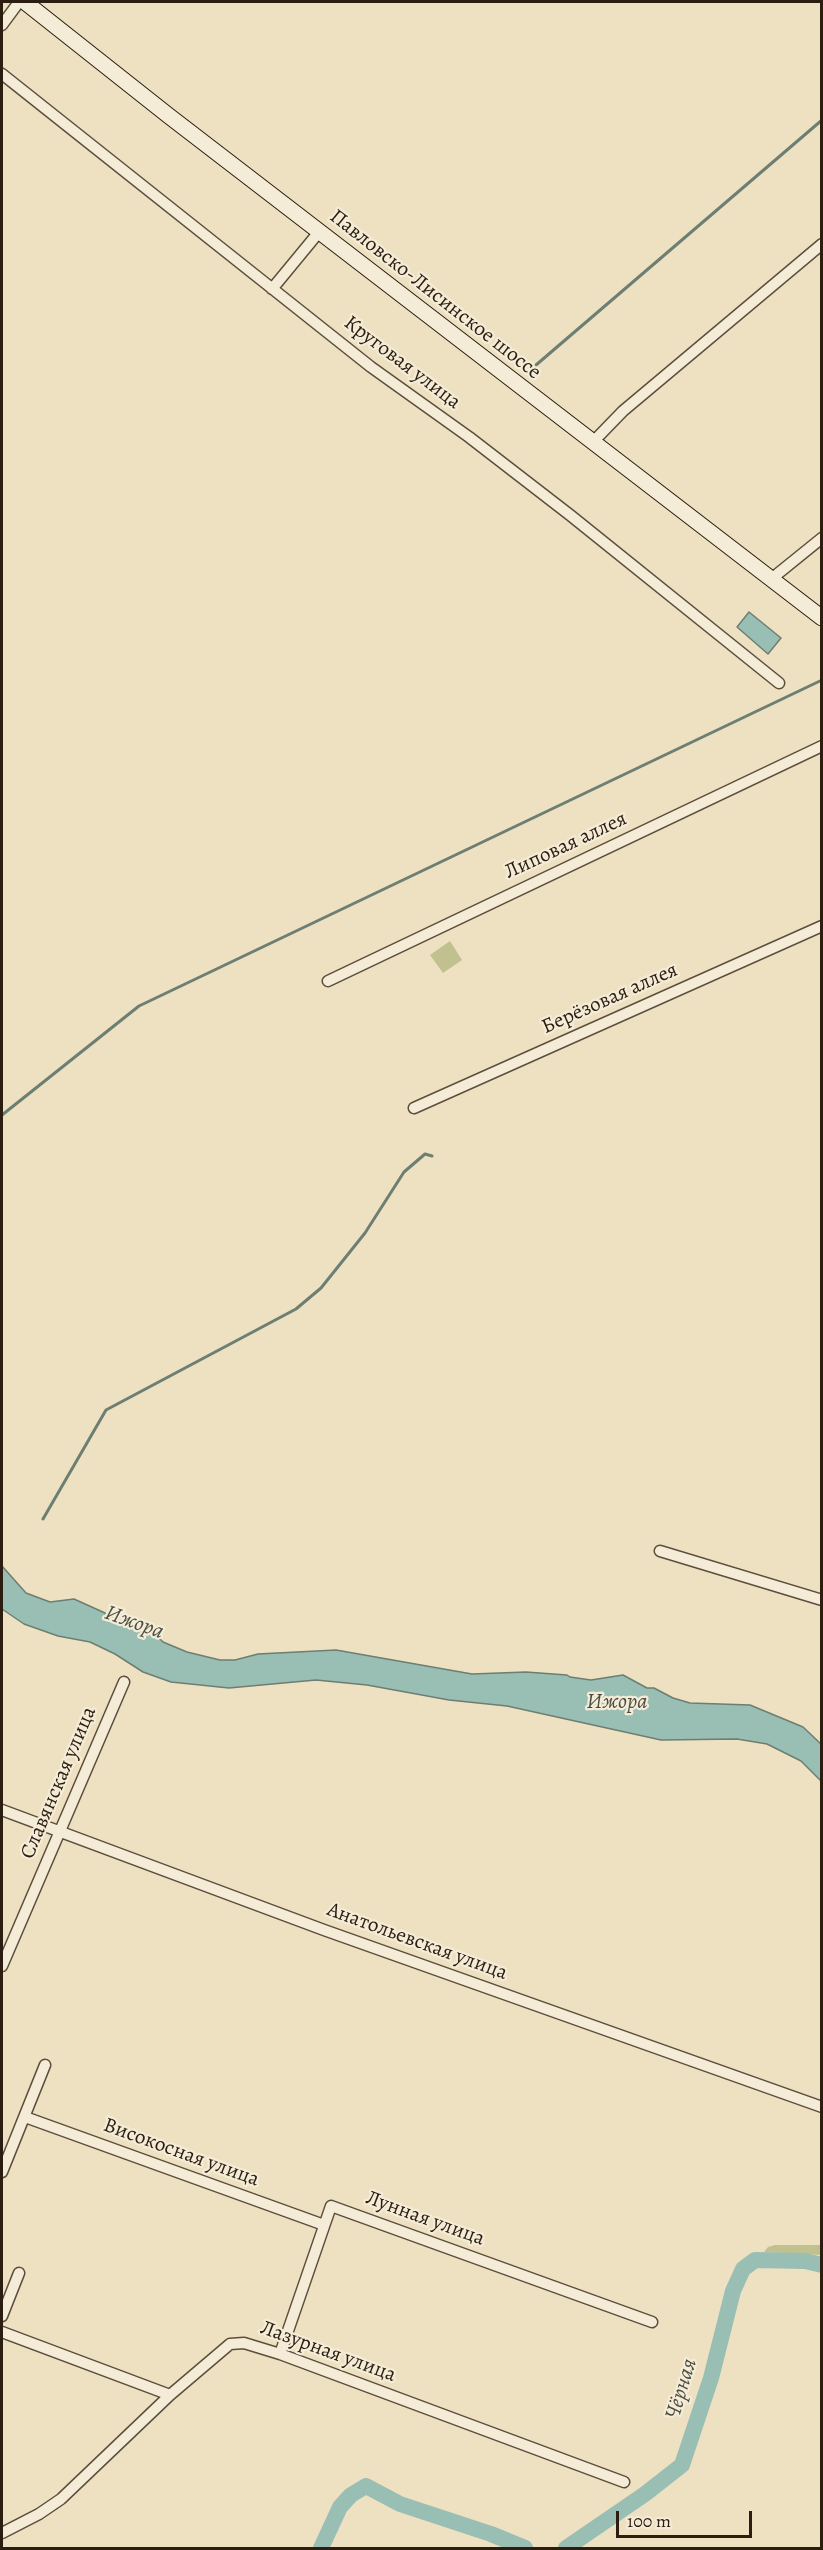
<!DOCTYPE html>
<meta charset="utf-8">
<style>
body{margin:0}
#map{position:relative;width:823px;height:2550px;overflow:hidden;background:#eee1c2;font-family:Alegreya,serif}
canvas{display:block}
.frame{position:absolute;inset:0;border:3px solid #2b1d10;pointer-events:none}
.scale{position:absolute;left:616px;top:2511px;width:136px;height:27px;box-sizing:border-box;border:3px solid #2b1d10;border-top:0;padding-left:8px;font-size:18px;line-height:21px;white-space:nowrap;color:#2b1d10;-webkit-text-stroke:4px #f4ecd7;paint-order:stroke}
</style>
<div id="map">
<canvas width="823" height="2550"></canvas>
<div class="frame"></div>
<div class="scale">100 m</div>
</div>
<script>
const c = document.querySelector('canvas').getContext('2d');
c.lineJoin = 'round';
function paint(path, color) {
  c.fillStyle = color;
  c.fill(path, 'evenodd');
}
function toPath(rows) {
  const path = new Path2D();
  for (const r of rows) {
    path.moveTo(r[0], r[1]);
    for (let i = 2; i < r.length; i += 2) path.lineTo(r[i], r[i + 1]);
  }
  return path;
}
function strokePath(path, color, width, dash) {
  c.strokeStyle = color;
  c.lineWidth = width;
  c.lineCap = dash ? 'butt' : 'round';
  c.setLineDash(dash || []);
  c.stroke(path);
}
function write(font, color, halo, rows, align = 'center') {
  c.font = font + ' Alegreya,serif';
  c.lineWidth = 4.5;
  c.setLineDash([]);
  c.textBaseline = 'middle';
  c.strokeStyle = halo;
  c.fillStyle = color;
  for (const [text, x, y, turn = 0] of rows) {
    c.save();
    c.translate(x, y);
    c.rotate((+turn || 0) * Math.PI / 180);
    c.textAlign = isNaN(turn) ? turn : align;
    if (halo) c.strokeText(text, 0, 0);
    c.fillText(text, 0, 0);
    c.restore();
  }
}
paint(toPath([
 [450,941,462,960,443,973,430,955],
 [775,2245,821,2245,821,2255,764,2252,768,2247]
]), '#c0c18e');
const water = toPath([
 [749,612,781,638,768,654,737,627,749,612],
 [2,1566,26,1593,50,1602,74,1599,105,1613,122,1625,155,1634,163,1642,187,1652,220,1660,235,1660,258,1654,336,1650,472,1674,526,1672,567,1675,570,1677,591,1680,623,1675,647,1688,654,1688,673,1698,690,1703,750,1705,803,1727,821,1744,821,1781,801,1761,767,1744,737,1739,661,1740,507,1706,449,1700,367,1685,316,1680,229,1688,171,1682,143,1672,115,1654,90,1642,58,1636,24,1624,2,1609,2,1566]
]);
paint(water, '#99beb3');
strokePath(water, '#6d7e72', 1.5);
strokePath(toPath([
 [536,365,822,120],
 [2,1115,139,1006,822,680],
 [43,1519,106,1410,296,1309,321,1288,365,1233,404,1172,425,1154,432,1156]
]), '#6d7e72', 3);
strokePath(toPath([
 [321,2548,340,2507,351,2495,366,2486,400,2504,491,2534,525,2548],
 [566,2548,645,2494,682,2465,711,2378,733,2291,743,2269,755,2260,805,2261,822,2265]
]), '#99beb3', 16);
const street = toPath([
 [2,25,19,2],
 [2,74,371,367,469,437,570,515,779,683],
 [272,289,319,232],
 [592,443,623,411,822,244],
 [770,580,822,538],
 [328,981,822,746],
 [414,1108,822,926],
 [660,1551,822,1600],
 [2,1810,324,1930,822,2107],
 [2,1966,124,1682],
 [25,2117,324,2225],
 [2,2172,45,2065],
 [2,2316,19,2273],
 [2,2332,170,2395],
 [280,2354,331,2206,652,2322],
 [2,2533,39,2514,61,2499,170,2395,230,2344,244,2343,280,2354,624,2482]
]);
const secondary = toPath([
 [25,2,169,116,822,618]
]);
strokePath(street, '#5c4e3c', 13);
strokePath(secondary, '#2b1d10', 17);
strokePath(street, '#f4ecd7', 10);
strokePath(secondary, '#f4ecd7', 15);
write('21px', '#2b1d10', '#f4ecd7', [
 ["Павловско-Лисинское шоссе",435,295,38],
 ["Круговая улица",402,363,37],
 ["Липовая аллея",566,846,-25],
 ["Берёзовая аллея",610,999,-24],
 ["Славянская улица",59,1783,-67],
 ["Анатольевская улица",417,1942,20],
 ["Високосная улица",181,2153,20],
 ["Лунная улица",425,2219,20],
 ["Лазурная улица",328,2352,20]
]);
write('italic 22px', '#4c4d41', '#f4ecd7', [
 ["Ижора",134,1623,20],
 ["Ижора",617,1703],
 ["Чёрная",682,2389,-73]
]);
</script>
